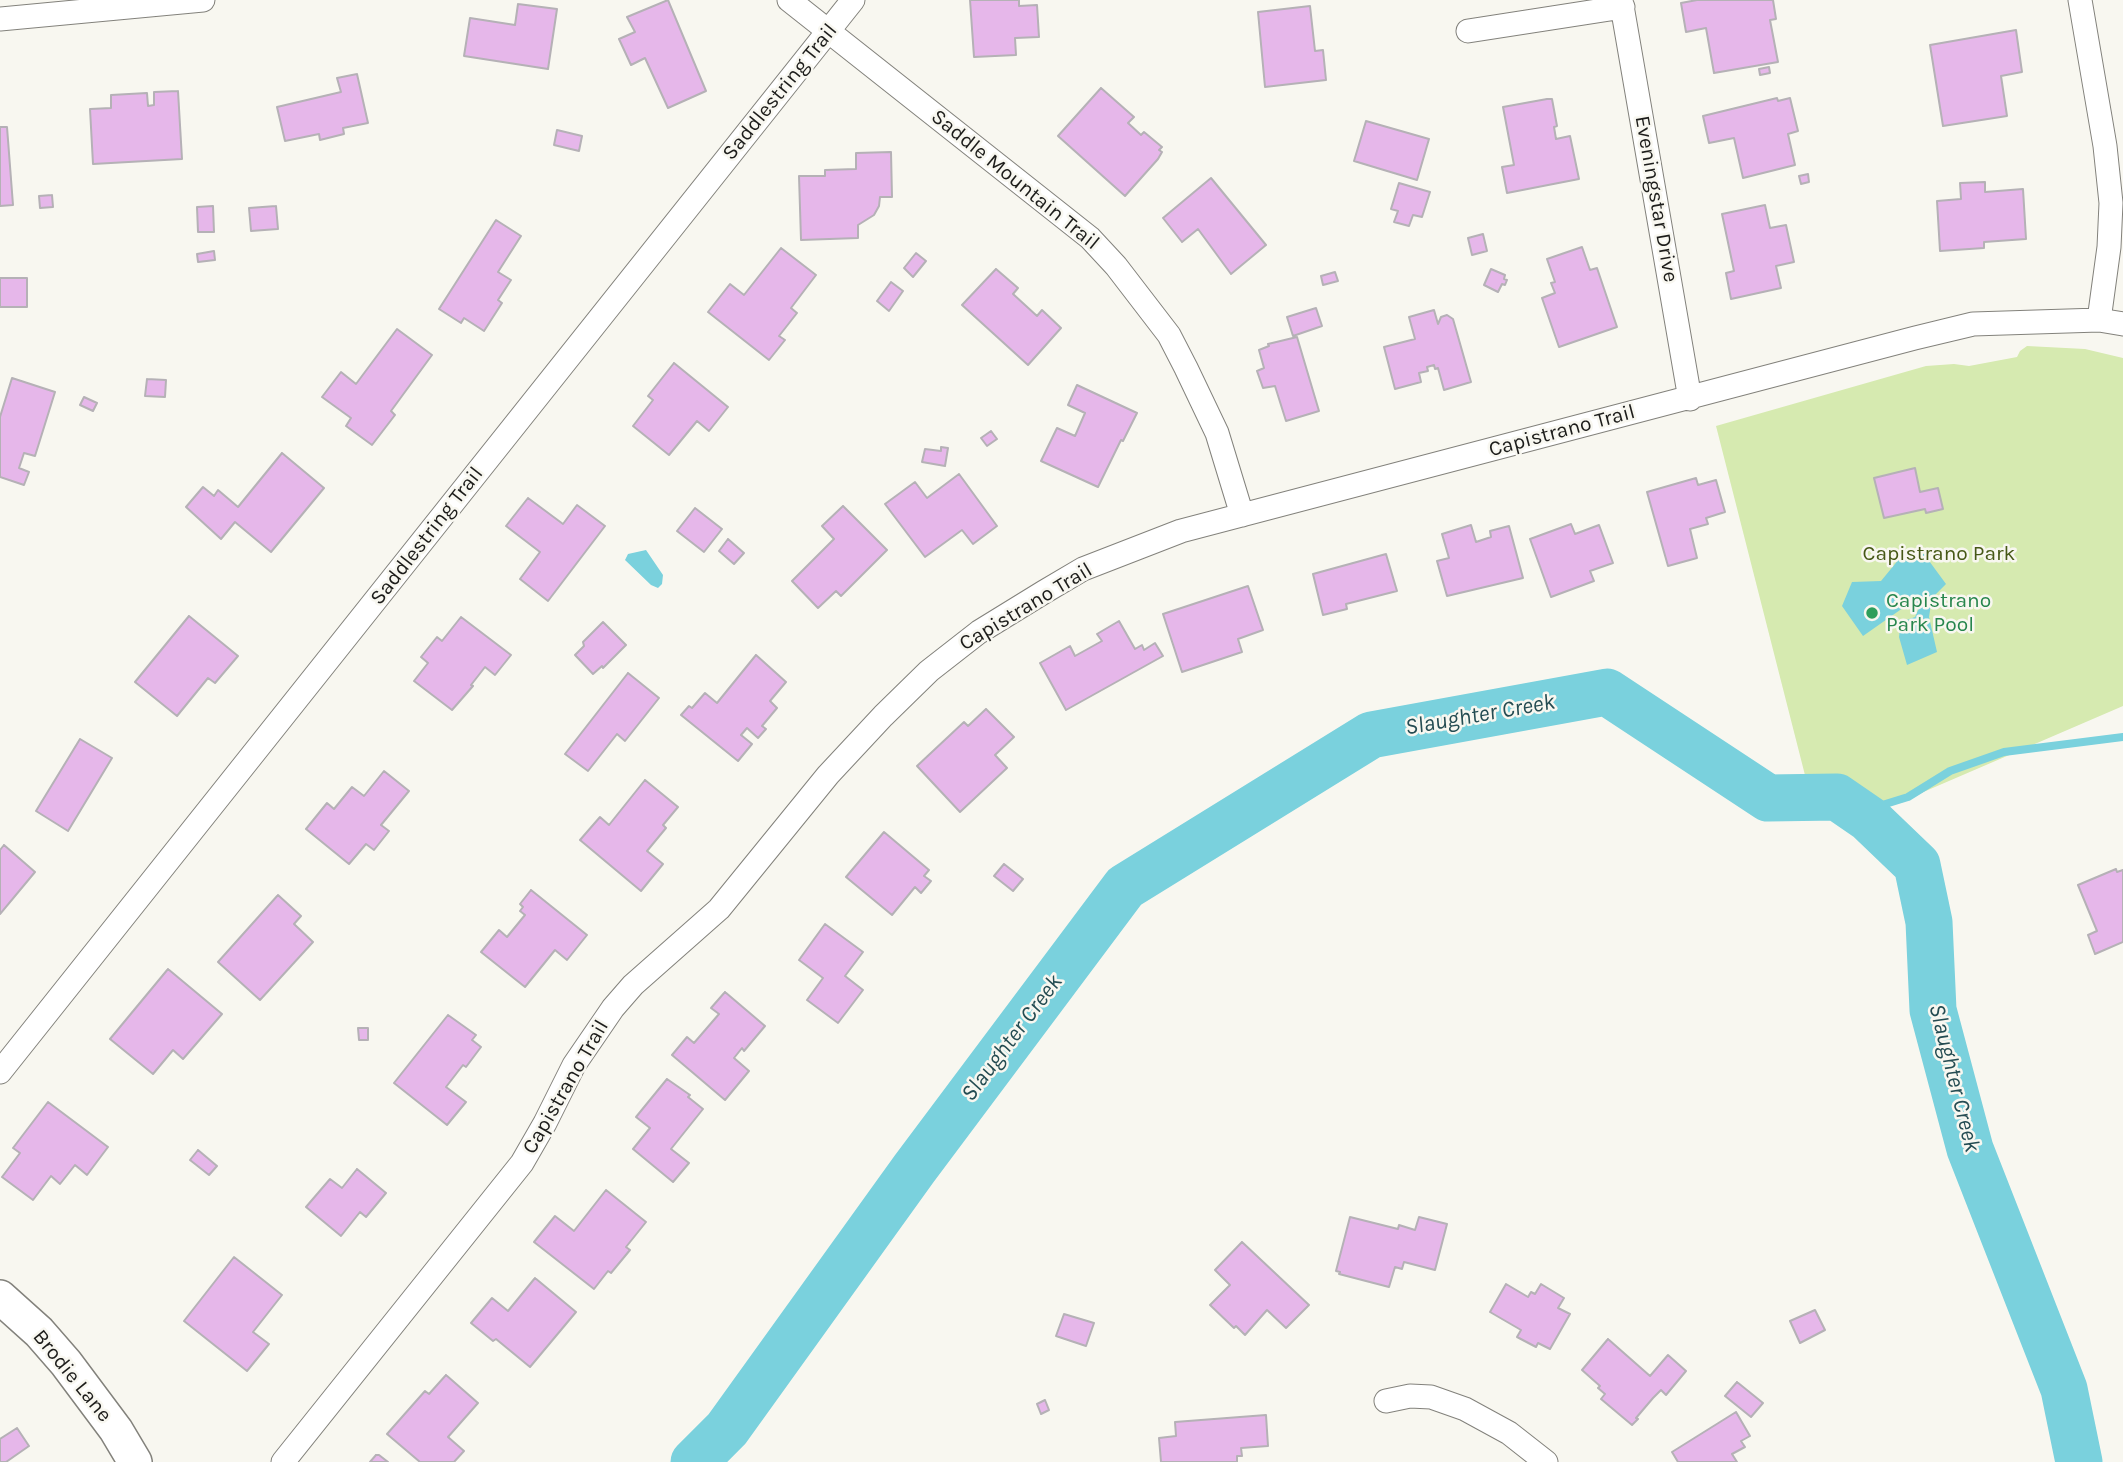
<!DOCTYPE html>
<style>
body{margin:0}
canvas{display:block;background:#f8f7f0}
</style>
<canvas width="2123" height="1462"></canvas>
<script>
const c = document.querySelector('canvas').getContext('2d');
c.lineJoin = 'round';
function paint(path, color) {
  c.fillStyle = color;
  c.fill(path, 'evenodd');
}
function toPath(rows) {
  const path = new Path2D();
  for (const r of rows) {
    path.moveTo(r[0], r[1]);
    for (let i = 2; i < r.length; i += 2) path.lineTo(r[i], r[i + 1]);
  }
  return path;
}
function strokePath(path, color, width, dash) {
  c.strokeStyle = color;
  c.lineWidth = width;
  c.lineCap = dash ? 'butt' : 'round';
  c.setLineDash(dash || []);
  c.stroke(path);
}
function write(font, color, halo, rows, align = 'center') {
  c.font = font + ' Karla,sans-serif';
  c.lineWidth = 5;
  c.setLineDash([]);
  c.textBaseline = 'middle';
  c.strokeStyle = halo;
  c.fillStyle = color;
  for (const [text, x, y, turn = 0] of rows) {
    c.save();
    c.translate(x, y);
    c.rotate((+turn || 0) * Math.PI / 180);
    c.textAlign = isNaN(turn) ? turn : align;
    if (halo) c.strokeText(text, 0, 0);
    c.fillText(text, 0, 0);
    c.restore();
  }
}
paint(toPath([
 [2027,346,2085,349,2123,358,2123,706,1870,815,1807,783,1716,426,1926,366,1954,364,1969,366,2017,357,2020,351]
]), '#d6eab0');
paint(toPath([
 [646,550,663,575,662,584,658,588,651,585,625,560,628,554],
 [1904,553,1924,554,1946,584,1932,598,1929,617,1937,652,1907,665,1899,637,1901,622,1915,617,1919,608,1910,603,1863,636,1842,606,1852,582,1881,581]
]), '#7ad1dd');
strokePath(toPath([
 [1852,808,1879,806,1908,797,1950,771,2004,752,2123,737]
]), '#7ad1dd', 8);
strokePath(toPath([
 [694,1462,727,1429,914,1169,1125,887,1371,735,1607,692,1768,798,1837,797,1869,819,1917,865,1929,922,1933,1010,1970,1149,2064,1389,2079,1462]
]), '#7ad1dd', 47);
const building = toPath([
 [668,0,706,91,668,108,645,58,631,65,619,39,635,32,627,17,668,0],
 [970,0,1019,0,1019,6,1037,5,1039,37,1015,38,1016,55,974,57,970,0],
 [1697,0,1773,0,1776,19,1770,20,1778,62,1714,73,1706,28,1686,32,1681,3,1697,0],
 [518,4,557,9,548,69,464,56,470,18,515,25,518,4],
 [1310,6,1315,51,1323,50,1326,80,1265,87,1258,12,1310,6],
 [2016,30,2022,72,2001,76,2007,116,1943,126,1930,45,2016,30],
 [1769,67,1770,73,1760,75,1759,69,1769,67],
 [357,74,368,123,343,128,344,134,320,140,319,134,285,141,277,107,341,92,337,78,357,74],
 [1101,88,1134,117,1128,123,1141,135,1144,132,1162,147,1159,150,1162,152,1158,159,1125,196,1058,136,1101,88],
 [178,91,182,159,93,164,90,109,111,108,111,95,147,93,148,106,154,105,154,92,178,91],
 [1777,98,1778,101,1790,98,1798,131,1788,134,1795,165,1743,178,1734,138,1709,143,1703,116,1777,98],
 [1547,99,1552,99,1557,126,1554,127,1556,139,1570,136,1579,179,1507,193,1502,167,1514,165,1503,107,1547,99],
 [1366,121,1429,139,1417,180,1354,161,1366,121],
 [0,127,7,127,13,205,0,206,0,127],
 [557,130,582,136,579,151,554,145,557,130],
 [891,152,892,197,880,197,879,206,874,215,858,225,858,238,801,240,799,176,825,176,825,170,856,169,856,153,891,152],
 [1808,174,1809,182,1801,184,1799,176,1808,174],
 [1211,178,1266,245,1231,274,1198,229,1182,242,1163,218,1211,178],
 [1985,182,1985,192,2023,189,2026,239,1984,242,1984,248,1940,251,1937,201,1961,199,1960,183,1985,182],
 [1399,183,1430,192,1422,217,1413,215,1409,226,1394,222,1398,211,1391,209,1399,183],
 [52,195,53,207,40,208,39,196,52,195],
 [1765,205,1770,228,1786,225,1794,262,1776,266,1781,288,1731,299,1726,273,1734,271,1722,214,1765,205],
 [213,206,214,232,198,232,197,207,213,206],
 [276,206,278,229,251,231,249,208,276,206],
 [496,220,521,236,498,272,511,280,498,300,502,303,484,331,464,318,461,323,439,309,496,220],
 [1483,234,1487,251,1472,255,1468,238,1483,234],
 [1582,247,1590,270,1597,268,1617,327,1559,347,1542,298,1555,293,1551,283,1555,282,1547,259,1582,247],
 [781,248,816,275,791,308,797,313,779,336,785,340,769,360,708,312,730,284,744,295,781,248],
 [214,251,215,260,198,262,197,254,214,251],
 [916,253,926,261,913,277,904,268,916,253],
 [996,269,1018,288,1013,294,1037,316,1042,310,1061,328,1028,365,962,305,996,269],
 [1491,269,1505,275,1504,279,1507,280,1505,285,1502,284,1498,292,1484,285,1491,269],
 [1335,272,1338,281,1323,285,1321,276,1335,272],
 [0,278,27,278,27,307,0,307,0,278],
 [891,282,903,291,889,311,877,301,891,282],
 [1316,308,1322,326,1293,336,1287,317,1316,308],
 [1434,310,1438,324,1441,317,1447,315,1453,319,1471,382,1444,390,1438,368,1435,369,1434,365,1427,367,1428,371,1419,373,1421,382,1395,389,1384,347,1415,339,1409,317,1434,310],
 [397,329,432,355,391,411,395,415,372,445,346,426,351,418,322,397,341,372,356,384,397,329],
 [1297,337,1319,411,1286,421,1275,386,1263,388,1257,371,1264,368,1259,350,1269,346,1268,344,1297,337],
 [674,363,728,407,709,431,697,421,669,455,633,426,653,400,648,396,674,363],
 [12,378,55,392,35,456,24,453,19,468,29,472,24,485,0,477,0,417,12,378],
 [147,379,166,380,165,397,145,396,147,379],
 [1077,385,1137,413,1123,441,1121,440,1098,487,1041,461,1057,428,1075,436,1085,413,1068,405,1077,385],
 [84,397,97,403,93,411,80,405,84,397],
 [991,431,997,439,987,446,981,438,991,431],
 [941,447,948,448,945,466,922,462,925,449,941,451,941,447],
 [282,453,324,488,271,552,235,522,221,539,186,507,203,487,214,496,218,490,238,507,282,453],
 [1915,468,1920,492,1938,488,1943,509,1926,513,1925,509,1884,518,1874,478,1915,468],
 [959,474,997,526,973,544,962,530,925,557,885,504,915,482,927,498,959,474],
 [1696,478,1698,485,1716,480,1725,512,1706,518,1708,524,1690,529,1697,558,1668,566,1647,492,1696,478],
 [528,498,563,524,577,505,605,526,548,601,520,579,540,552,506,526,528,498],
 [843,506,887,550,841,596,836,591,818,608,792,581,834,539,822,526,843,506],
 [695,508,722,529,704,552,677,531,695,508],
 [1571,524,1575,534,1599,525,1613,563,1590,571,1594,581,1551,597,1530,539,1571,524],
 [1471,525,1476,542,1491,537,1490,531,1509,526,1523,578,1447,596,1437,561,1449,558,1442,534,1471,525],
 [728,539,744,553,734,564,719,551,728,539],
 [1386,554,1397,591,1346,604,1347,609,1323,615,1313,574,1386,554],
 [1248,586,1263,630,1238,639,1242,652,1182,672,1163,614,1248,586],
 [189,616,238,656,215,683,208,678,177,716,135,682,189,616],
 [461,617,511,655,495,675,485,667,471,685,473,686,452,710,414,681,428,663,421,657,437,637,442,641,461,617],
 [1119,621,1135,649,1142,645,1144,650,1155,643,1163,656,1066,710,1040,663,1070,646,1075,656,1102,641,1097,634,1119,621],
 [603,622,626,645,603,668,602,666,593,674,575,655,584,646,583,642,603,622],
 [756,655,786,682,770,701,777,708,762,726,766,729,758,738,747,728,741,735,752,744,738,761,681,715,689,706,692,708,705,693,717,703,756,655],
 [628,673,659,698,625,741,617,734,588,771,565,754,628,673],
 [986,709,1014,737,995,755,1007,768,960,812,917,766,964,722,968,726,986,709],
 [80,739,112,758,68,831,36,811,80,739],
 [384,771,409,791,381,825,389,831,374,850,366,844,349,864,306,829,327,803,334,809,352,787,364,796,384,771],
 [645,780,678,807,663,825,666,828,647,851,663,864,641,891,580,840,600,817,609,825,645,780],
 [884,832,929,870,924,876,931,881,921,893,915,887,892,915,846,877,884,832],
 [4,845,35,872,0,914,0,850,4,845],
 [1004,864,1023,879,1013,891,994,876,1004,864],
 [2116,869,2117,872,2123,870,2123,942,2095,954,2088,935,2097,931,2078,885,2116,869],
 [531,890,587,935,567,960,555,950,525,987,481,952,499,930,507,937,525,915,520,911,523,907,520,904,531,890],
 [278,895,301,916,294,924,313,942,260,1000,218,962,278,895],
 [825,924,863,952,845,976,863,990,838,1023,807,1000,823,978,799,960,825,924],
 [168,969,222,1014,183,1059,173,1050,153,1074,110,1039,168,969],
 [725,992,765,1026,744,1051,742,1048,734,1058,749,1071,725,1100,672,1055,687,1037,694,1043,719,1014,711,1008,725,992],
 [448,1015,476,1035,472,1040,481,1047,466,1067,463,1065,446,1087,466,1102,447,1125,394,1083,448,1015],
 [358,1028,368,1028,368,1040,359,1040,358,1028],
 [667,1079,690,1095,688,1097,703,1109,671,1149,689,1163,673,1182,633,1149,650,1128,636,1117,667,1079],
 [48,1102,108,1147,87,1175,75,1165,60,1184,51,1176,33,1200,2,1177,20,1153,13,1148,48,1102],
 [198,1150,217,1166,209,1175,190,1160,198,1150],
 [357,1169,386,1193,366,1217,360,1212,341,1236,306,1207,330,1179,342,1188,357,1169],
 [606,1190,646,1222,626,1247,630,1250,611,1273,608,1271,594,1289,534,1242,555,1216,574,1231,606,1190],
 [1350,1217,1398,1229,1399,1225,1415,1230,1419,1217,1447,1224,1435,1270,1404,1262,1402,1269,1395,1267,1389,1287,1339,1274,1340,1272,1336,1271,1350,1217],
 [1242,1242,1309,1305,1286,1328,1267,1310,1245,1335,1236,1326,1234,1328,1210,1305,1230,1285,1215,1270,1242,1242],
 [234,1257,282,1295,253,1332,269,1344,247,1371,184,1321,234,1257],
 [535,1278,576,1312,530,1367,496,1339,493,1341,471,1323,492,1298,508,1311,535,1278],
 [1506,1284,1528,1297,1531,1292,1535,1294,1541,1284,1564,1298,1558,1308,1570,1314,1550,1349,1538,1343,1536,1347,1517,1337,1521,1330,1490,1312,1506,1284],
 [1815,1310,1825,1330,1800,1343,1790,1321,1815,1310],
 [1064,1314,1094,1323,1086,1346,1056,1336,1064,1314],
 [1608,1339,1650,1376,1668,1355,1686,1371,1666,1395,1661,1390,1653,1398,1636,1418,1638,1419,1632,1425,1601,1399,1605,1394,1598,1388,1600,1386,1582,1370,1608,1339],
 [446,1375,478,1403,448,1437,464,1451,454,1462,420,1462,387,1434,425,1391,429,1394,446,1375],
 [1737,1382,1763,1403,1751,1417,1725,1396,1737,1382],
 [1045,1400,1049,1410,1041,1414,1037,1404,1045,1400],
 [1736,1412,1750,1436,1741,1441,1745,1447,1732,1454,1737,1462,1678,1462,1672,1452,1736,1412],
 [1266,1415,1268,1446,1241,1448,1242,1456,1237,1456,1237,1462,1161,1462,1159,1438,1176,1436,1175,1422,1266,1415],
 [17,1428,29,1446,6,1462,0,1462,0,1439,17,1428],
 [376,1455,379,1455,388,1462,370,1462,376,1455]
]);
paint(building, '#e6b7ea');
strokePath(building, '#b5b1b6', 2);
const minor = toPath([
 [789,0,1090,238,1116,266,1169,335,1186,368,1217,433,1242,515],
 [1621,0,1690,399],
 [2080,0,2105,146,2111,203,2109,247,2099,320],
 [0,19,203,0],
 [1468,31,1623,7],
 [0,1072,853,0],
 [1386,1401,1410,1396,1431,1397,1465,1409,1509,1433,1546,1462],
 [283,1462,522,1163,545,1123,574,1065,613,1008,633,985,719,909,828,775,883,716,929,671,979,632,1044,592,1083,569,1181,531,1915,338,1973,324,2099,320,2123,324]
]);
const secondary = toPath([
 [0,1297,39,1332,66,1363,116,1430,135,1462]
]);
strokePath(minor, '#83827c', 25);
strokePath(secondary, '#83827c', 36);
strokePath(minor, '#fff', 23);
strokePath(secondary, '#fff', 33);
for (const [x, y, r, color] of [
 [1872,613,7,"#2e9e5b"]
]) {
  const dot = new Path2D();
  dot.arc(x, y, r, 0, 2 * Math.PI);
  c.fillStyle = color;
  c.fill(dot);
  strokePath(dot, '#f8f7f0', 2.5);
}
write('21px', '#1c1c1a', '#f8f7f0', [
 ["Saddlestring Trail",780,92,-51],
 ["Saddle Mountain Trail",1015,180,39],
 ["Eveningstar Drive",1656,199,80],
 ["Capistrano Trail",1562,431,-15],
 ["Saddlestring Trail",427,536,-52],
 ["Capistrano Trail",1026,607,-31],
 ["Capistrano Trail",566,1087,-60],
 ["Brodie Lane",72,1376,51]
]);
write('21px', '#465816', '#f8f7f0', [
 ["Capistrano Park",1939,554]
]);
write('21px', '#27864d', '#f8f7f0', [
 ["Capistrano",1886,601],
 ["Park Pool",1886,625]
], 'left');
write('italic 23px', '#244c52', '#f8f7f0', [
 ["Slaughter Creek",1480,715,-10],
 ["Slaughter Creek",1012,1038,-53],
 ["Slaughter Creek",1954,1078,76]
]);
</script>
